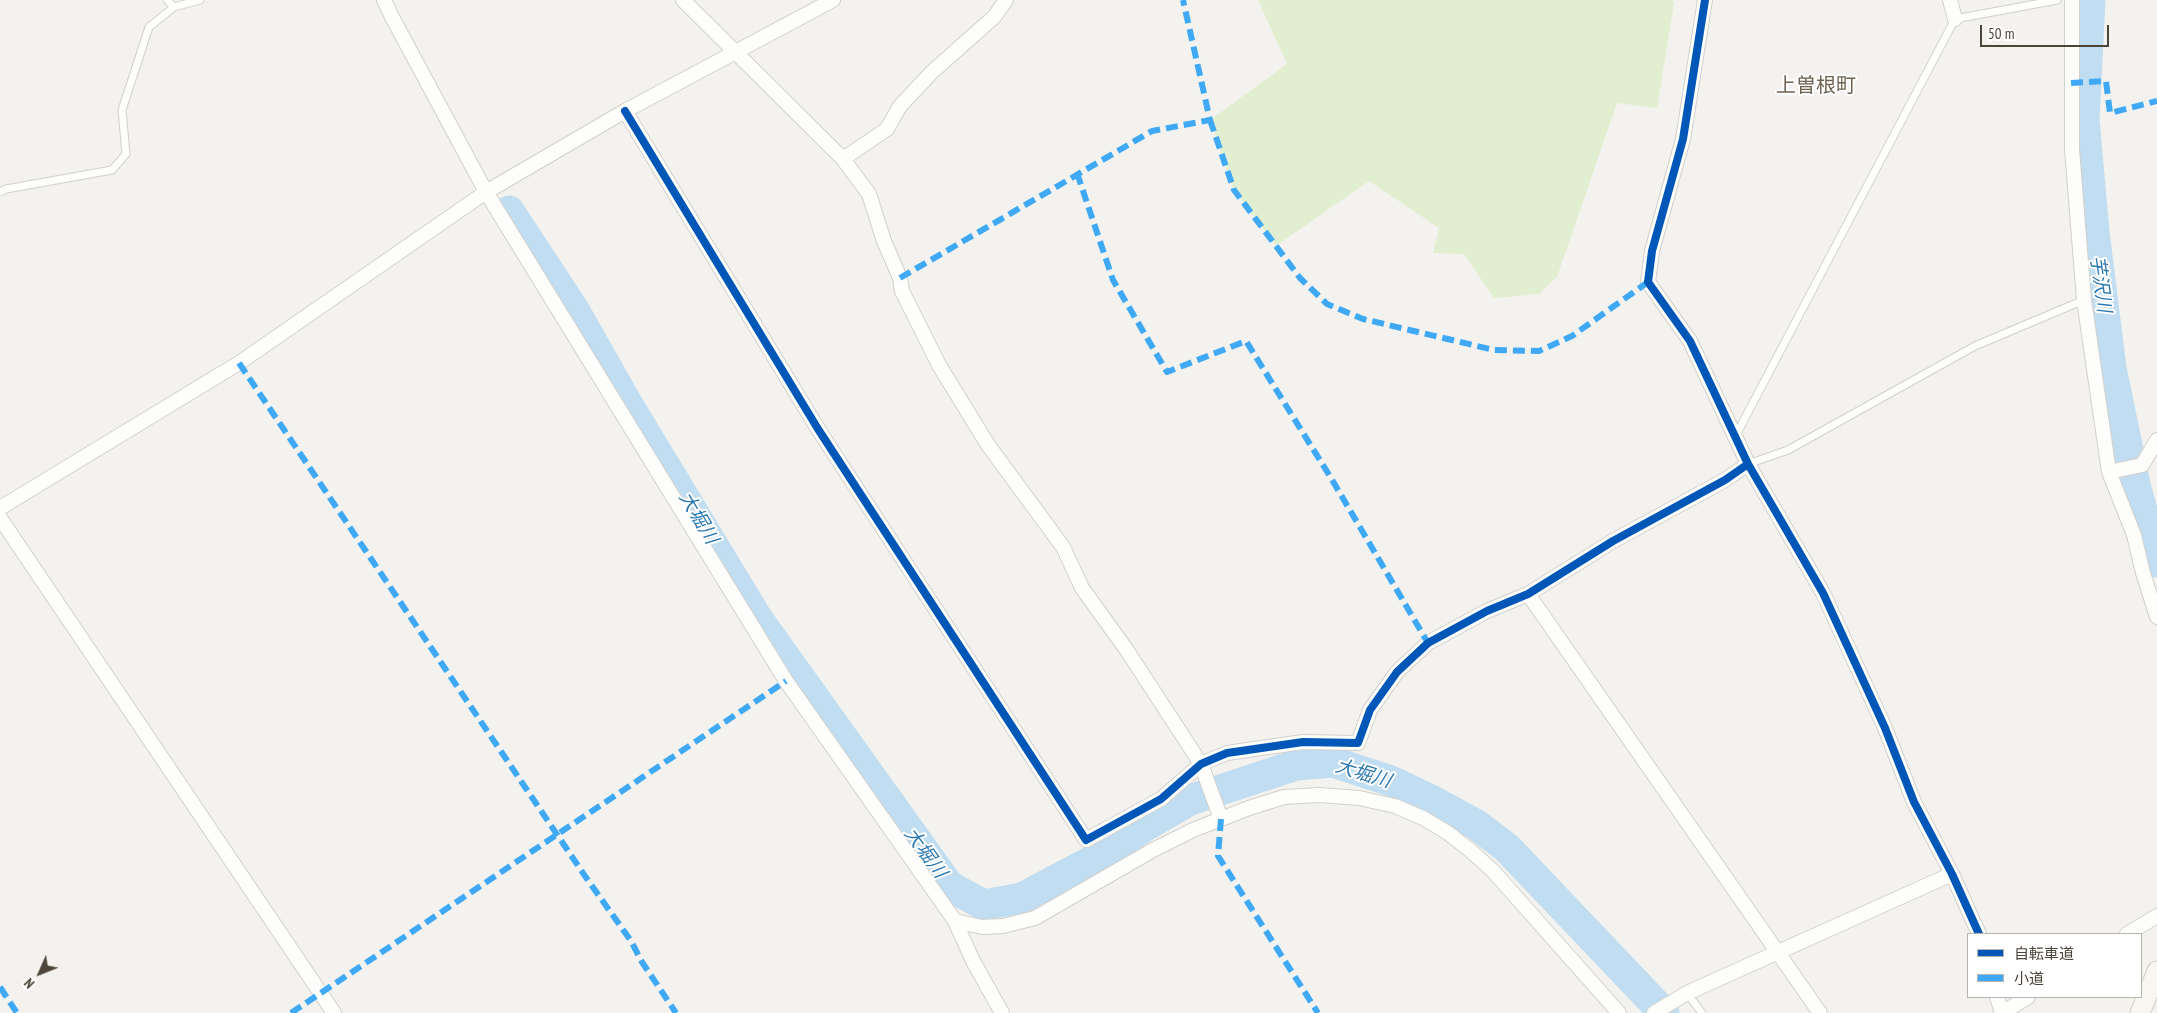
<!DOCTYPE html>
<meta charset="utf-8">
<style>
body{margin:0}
#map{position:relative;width:2157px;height:1013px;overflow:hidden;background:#f4f2ee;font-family:"PT Sans Narrow","Noto Sans JP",sans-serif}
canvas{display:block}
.legend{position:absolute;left:1967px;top:933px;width:175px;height:65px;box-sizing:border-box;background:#fff;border:1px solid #b7b4b0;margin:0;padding:6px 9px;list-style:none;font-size:15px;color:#4b4439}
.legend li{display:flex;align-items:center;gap:10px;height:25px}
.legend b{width:25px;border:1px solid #b7b4b0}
.north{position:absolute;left:15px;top:948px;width:50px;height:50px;-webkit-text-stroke:4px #fff;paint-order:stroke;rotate:226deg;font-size:14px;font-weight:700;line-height:20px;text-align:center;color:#4b4439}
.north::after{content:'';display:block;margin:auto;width:18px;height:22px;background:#4b4439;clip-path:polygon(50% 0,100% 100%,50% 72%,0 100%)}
.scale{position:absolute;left:1980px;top:25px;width:129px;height:22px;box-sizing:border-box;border:2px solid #4b4439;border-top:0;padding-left:6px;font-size:15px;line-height:18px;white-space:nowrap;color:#4b4439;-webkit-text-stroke:4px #fff;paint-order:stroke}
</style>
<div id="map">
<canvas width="2157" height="1013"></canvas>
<ul class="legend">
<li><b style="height:6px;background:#0057b8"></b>自転車道</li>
<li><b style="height:6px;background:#3fa9f5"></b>小道</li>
</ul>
<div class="north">N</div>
<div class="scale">50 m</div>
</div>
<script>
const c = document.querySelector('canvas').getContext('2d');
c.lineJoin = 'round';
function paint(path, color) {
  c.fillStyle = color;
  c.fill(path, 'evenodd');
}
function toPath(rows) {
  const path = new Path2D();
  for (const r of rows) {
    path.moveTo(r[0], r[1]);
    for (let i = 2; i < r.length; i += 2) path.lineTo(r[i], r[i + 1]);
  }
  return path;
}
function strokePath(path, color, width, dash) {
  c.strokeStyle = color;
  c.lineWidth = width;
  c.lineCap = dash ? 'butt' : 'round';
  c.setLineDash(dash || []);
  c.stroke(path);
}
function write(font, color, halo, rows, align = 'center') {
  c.font = font + ' "PT Sans Narrow","Noto Sans JP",sans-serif';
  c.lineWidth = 4;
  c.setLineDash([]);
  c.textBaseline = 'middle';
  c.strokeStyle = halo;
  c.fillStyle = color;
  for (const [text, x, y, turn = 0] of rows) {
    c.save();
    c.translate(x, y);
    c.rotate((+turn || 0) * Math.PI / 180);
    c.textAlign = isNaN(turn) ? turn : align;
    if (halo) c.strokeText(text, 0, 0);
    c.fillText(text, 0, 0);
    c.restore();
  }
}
paint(toPath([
 [1258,0,1672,0,1674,3,1657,108,1617,103,1557,277,1539,294,1494,298,1464,254,1433,253,1439,228,1369,181,1276,246,1234,190,1210,120,1287,64]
]), '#e1eecf');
strokePath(toPath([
 [2090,0,2084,120,2094,232,2111,368,2136,489,2157,562],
 [509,211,574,310,625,400,757,618,949,886,984,905,1022,898,1105,854,1145,826,1190,800,1296,765,1333,762,1391,781,1433,801,1477,825,1507,848,1664,1013]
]), '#c0ddf1', 31);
const service = toPath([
 [167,0,174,7],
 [0,192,6,189,112,170,126,154,122,110,149,27,174,7,200,0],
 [1735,437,1955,19,2057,0],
 [1748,464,1788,450,1975,346,2084,300],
 [1687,993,1702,1013]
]);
const minor = toPath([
 [384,0,392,17,486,192,786,681,955,921,973,961,1002,1013],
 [683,0,843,159,869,194,884,241,900,278,902,291,939,365,988,445,1063,547,1082,588,1126,649,1201,764,1221,819],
 [1705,0,1683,139,1652,251,1648,282,1690,341,1748,464,1823,593,1885,728,1914,802,1952,874,1979,934],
 [1950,0,1955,19],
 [2072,0,2072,149,2084,300,2109,472,2134,535,2143,573,2157,617],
 [625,111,818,429,1086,840,1161,799,1201,764,1227,753,1303,742,1358,743,1370,710,1397,672,1428,643,1487,611,1528,594,1613,541,1725,480,1748,464],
 [843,159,887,129,900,106,932,72,994,17,1006,0],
 [2109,472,2142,465,2157,440],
 [0,508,239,363,486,192,625,111,833,0],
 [0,518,334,1013],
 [1528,594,1820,1013],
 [955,921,982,927,1003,926,1035,918,1153,850,1193,830,1249,808,1284,797,1320,795,1359,798,1395,806,1423,818,1448,833,1471,851,1493,871,1619,1013],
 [2127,934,2157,916],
 [1997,997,2002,1013],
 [1654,1013,1687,993,1952,874],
 [2002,1013,2028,997]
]);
const secondary = toPath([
 [2140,1013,2157,971]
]);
strokePath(service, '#d2d0cb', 9);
strokePath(minor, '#d2d0cb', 16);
strokePath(secondary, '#d3cfc5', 21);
strokePath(service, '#fdfdfc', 7);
strokePath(minor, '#fdfdfc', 14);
strokePath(secondary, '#f7f6f1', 19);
strokePath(toPath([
 [2071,83,2106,81,2110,113,2157,101],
 [1210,120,1234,190,1300,278,1327,304,1363,319,1494,350,1539,351,1572,336,1648,282],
 [1077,173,1113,280,1167,372,1246,341,1331,478,1428,643],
 [900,278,1152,131,1210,120,1183,0],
 [239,363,585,876,631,941,642,962,676,1013],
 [1221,819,1218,856,1318,1013],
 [0,987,17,1013],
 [291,1013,786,681]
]), '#3fa9f5', 6, [12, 6]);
strokePath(toPath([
 [1705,0,1683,139,1652,251,1648,282,1690,341,1748,464,1823,593,1885,728,1914,802,1952,874,1979,934],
 [625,111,818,429,1086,840,1161,799,1201,764,1227,753,1303,742,1358,743,1370,710,1397,672,1428,643,1487,611,1528,594,1613,541,1725,480,1748,464]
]), '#0057b8', 8);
write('italic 19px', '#2e7ab2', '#fff', [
 ["芋沢川",2100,284,82],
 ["大堀川",698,518,59],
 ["大堀川",1363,774,17],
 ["大堀川",925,853,54]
]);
write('20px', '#6e6250', '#fff', [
 ["上曽根町",1816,86]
]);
</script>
